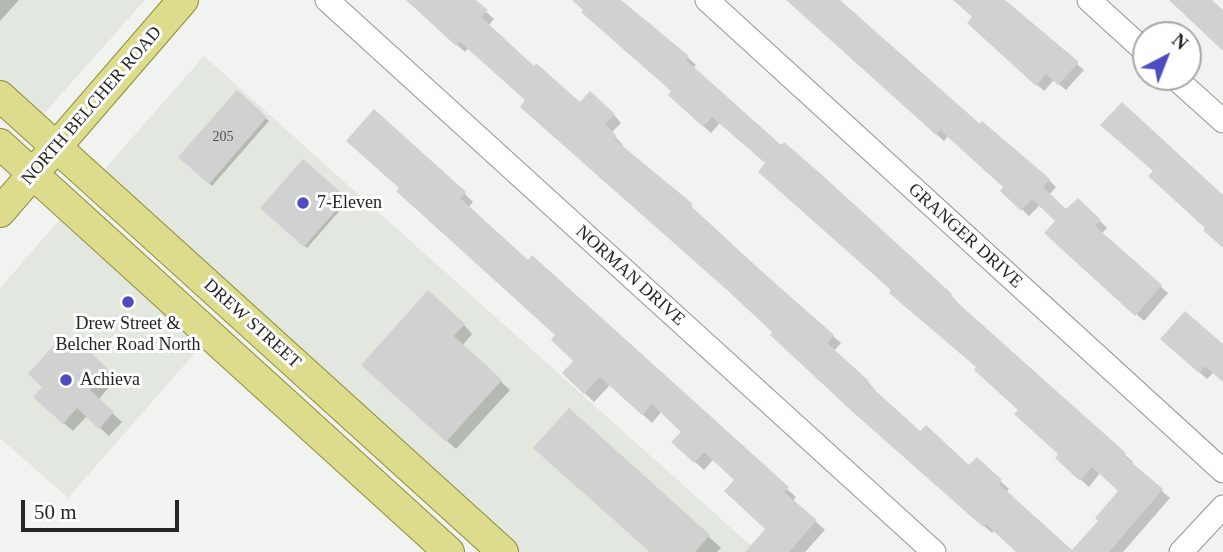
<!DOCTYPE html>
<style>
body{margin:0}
#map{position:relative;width:1223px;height:552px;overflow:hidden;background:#f1f3f0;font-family:"Times New Roman",serif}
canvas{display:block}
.north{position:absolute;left:1132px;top:21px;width:70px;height:70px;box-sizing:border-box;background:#fff;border:2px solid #a7a8a7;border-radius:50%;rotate:42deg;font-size:19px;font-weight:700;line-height:28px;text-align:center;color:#242524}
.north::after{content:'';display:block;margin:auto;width:24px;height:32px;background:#4e4cc3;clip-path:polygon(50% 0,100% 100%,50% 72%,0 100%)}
.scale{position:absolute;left:21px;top:500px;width:158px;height:32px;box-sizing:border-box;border:4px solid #242524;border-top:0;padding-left:9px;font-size:21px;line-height:24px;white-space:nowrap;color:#242524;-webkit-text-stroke:5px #fff;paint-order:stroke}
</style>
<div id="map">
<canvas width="1223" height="552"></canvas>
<div class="north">N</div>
<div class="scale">50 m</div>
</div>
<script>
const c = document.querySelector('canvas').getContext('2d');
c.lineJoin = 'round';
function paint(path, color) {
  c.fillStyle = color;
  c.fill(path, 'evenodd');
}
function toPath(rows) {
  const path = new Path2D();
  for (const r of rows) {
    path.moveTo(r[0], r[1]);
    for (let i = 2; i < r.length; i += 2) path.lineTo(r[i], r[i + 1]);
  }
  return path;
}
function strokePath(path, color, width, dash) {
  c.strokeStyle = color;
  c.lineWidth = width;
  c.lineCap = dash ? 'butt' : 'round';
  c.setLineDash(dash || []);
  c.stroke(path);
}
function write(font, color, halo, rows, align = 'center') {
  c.font = font + ' "Times New Roman",serif';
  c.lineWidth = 6;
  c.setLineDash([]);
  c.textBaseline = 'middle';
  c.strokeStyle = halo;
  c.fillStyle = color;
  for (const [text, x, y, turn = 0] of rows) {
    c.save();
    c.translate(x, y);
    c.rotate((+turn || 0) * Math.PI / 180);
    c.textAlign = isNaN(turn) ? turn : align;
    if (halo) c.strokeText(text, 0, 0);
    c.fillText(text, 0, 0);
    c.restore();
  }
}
paint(toPath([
 [0,0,145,0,41,117,0,80],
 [204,56,758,552,519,552,516,547,102,172],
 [62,217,202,345,68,498,0,438,0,288]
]), '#e2e8df');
paint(toPath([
 [0,0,19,0,0,21],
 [407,0,473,0,494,19,488,26,534,68,580,104,614,115,621,123,611,133,623,145,621,147,691,206,698,214,833,336,841,343,833,352,868,382,875,390,874,392,920,433,969,468,977,460,1009,489,1006,492,1072,552,1018,552,994,531,992,533,823,383,775,332,527,101,468,48,465,52],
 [573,0,618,0,649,23,696,65,693,68,951,295,958,303,957,305,1125,455,1133,462,1131,464,1170,498,1123,552,1072,552,1100,521,1120,491,1100,473,1089,487,1065,465,1060,454,978,368,893,290,767,164,720,123,711,133,677,102,673,91],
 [790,0,839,0,980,127,1049,180,1056,187,1049,195,1066,212,1078,200,1107,228,1101,234,1168,293,1144,321,1053,240,1057,221,1040,205,1029,216,1002,190,1005,187,948,136,944,141],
 [954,0,1002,0,1084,70,1066,90,1054,80,1044,91,976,30,974,18],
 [237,93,269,121,212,186,181,157],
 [303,162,348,201,307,248,262,208],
 [464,193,473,202,468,208,796,497,793,501,825,530,805,552,754,552,767,529,736,480,714,459,704,470,683,451,684,432,662,411,652,423,610,385,594,402,564,373,576,361,557,336,407,200],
 [464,325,472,334,462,346,510,390,456,449,372,373],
 [1170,346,1223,347,1223,381,1214,372,1207,379],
 [82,347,116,379,98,400,122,422,109,436,87,416,73,431,44,406],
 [569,411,709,537,721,548,717,552,651,552]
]), '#0003');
paint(toPath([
 [406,0,476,0,488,10,481,17,534,66,536,63,580,102,590,91,615,114,605,124,617,136,614,139,693,204,691,206,759,269,834,335,827,343,869,381,867,383,920,431,926,425,969,465,977,457,1002,480,999,484,1072,550,1098,521,1095,518,1118,491,1092,467,1080,481,1055,458,1058,454,1014,414,1018,410,974,370,976,367,889,293,891,290,758,172,765,163,712,117,703,127,668,95,671,91,581,12,583,10,572,0,621,0,689,56,686,60,781,145,784,142,821,174,952,294,950,296,1126,453,1124,456,1163,489,1109,552,1016,552,986,524,983,527,855,414,770,335,772,332,727,290,520,107,525,100,460,42,456,46],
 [786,0,840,0,980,124,982,121,1050,179,1043,187,1066,209,1078,198,1101,220,1095,226,1162,285,1135,316,1044,233,1055,221,1032,199,1021,211,1000,191,1003,187,940,130,936,135],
 [953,0,1005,0,1079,62,1058,85,1046,74,1036,86,967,23,972,17],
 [1169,0,1212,0,1223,10,1223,51],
 [237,90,267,117,209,184,178,157],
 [1122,102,1223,195,1223,248,1203,230,1205,228,1148,176,1153,171,1100,125],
 [374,109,466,192,460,198,528,260,532,255,789,487,784,492,817,520,789,552,745,552,765,529,724,491,734,480,704,452,694,463,671,442,681,432,652,404,642,415,600,377,584,394,562,373,573,361,551,340,555,335,396,191,399,188,346,141],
 [303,159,347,198,304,247,260,208],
 [428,290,465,324,454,336,502,380,446,442,361,365],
 [1185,311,1223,344,1223,382,1205,366,1199,373,1160,339],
 [60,338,75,352,82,344,108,369,90,390,114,412,99,429,77,408,63,424,33,397,42,387,28,374],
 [569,408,710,535,695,552,650,552,533,448]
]), '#cfd2d1');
const minor = toPath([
 [327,0,934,552],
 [707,0,1223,471],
 [1089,0,1146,52],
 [1174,77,1223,121],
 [1181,552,1223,507]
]);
const major = toPath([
 [0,96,503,552],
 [0,144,449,552],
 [0,212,183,0]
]);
strokePath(minor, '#939592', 25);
strokePath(major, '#8d8c36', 32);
strokePath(minor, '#fff', 23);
strokePath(major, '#dddc8c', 30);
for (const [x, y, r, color] of [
 [303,203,7,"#4e4cc3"],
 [128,302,7,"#4e4cc3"],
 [66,380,7,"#4e4cc3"]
]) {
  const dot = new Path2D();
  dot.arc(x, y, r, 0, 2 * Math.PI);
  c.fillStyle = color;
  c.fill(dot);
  strokePath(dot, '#fff', 2.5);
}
write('14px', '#4f504f', null, [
 ["205",223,137]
]);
write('18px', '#242524', '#fff', [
 ["NORTH BELCHER ROAD",92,106,-49],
 ["GRANGER DRIVE",965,236,42],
 ["NORMAN DRIVE",630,276,42],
 ["DREW STREET",252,324,42]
]);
write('18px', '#242524', '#fff', [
 ["7-Eleven",317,203],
 ["Drew Street &",128,324,"center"],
 ["Belcher Road North",128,345,"center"],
 ["Achieva",80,380]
], 'left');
</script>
